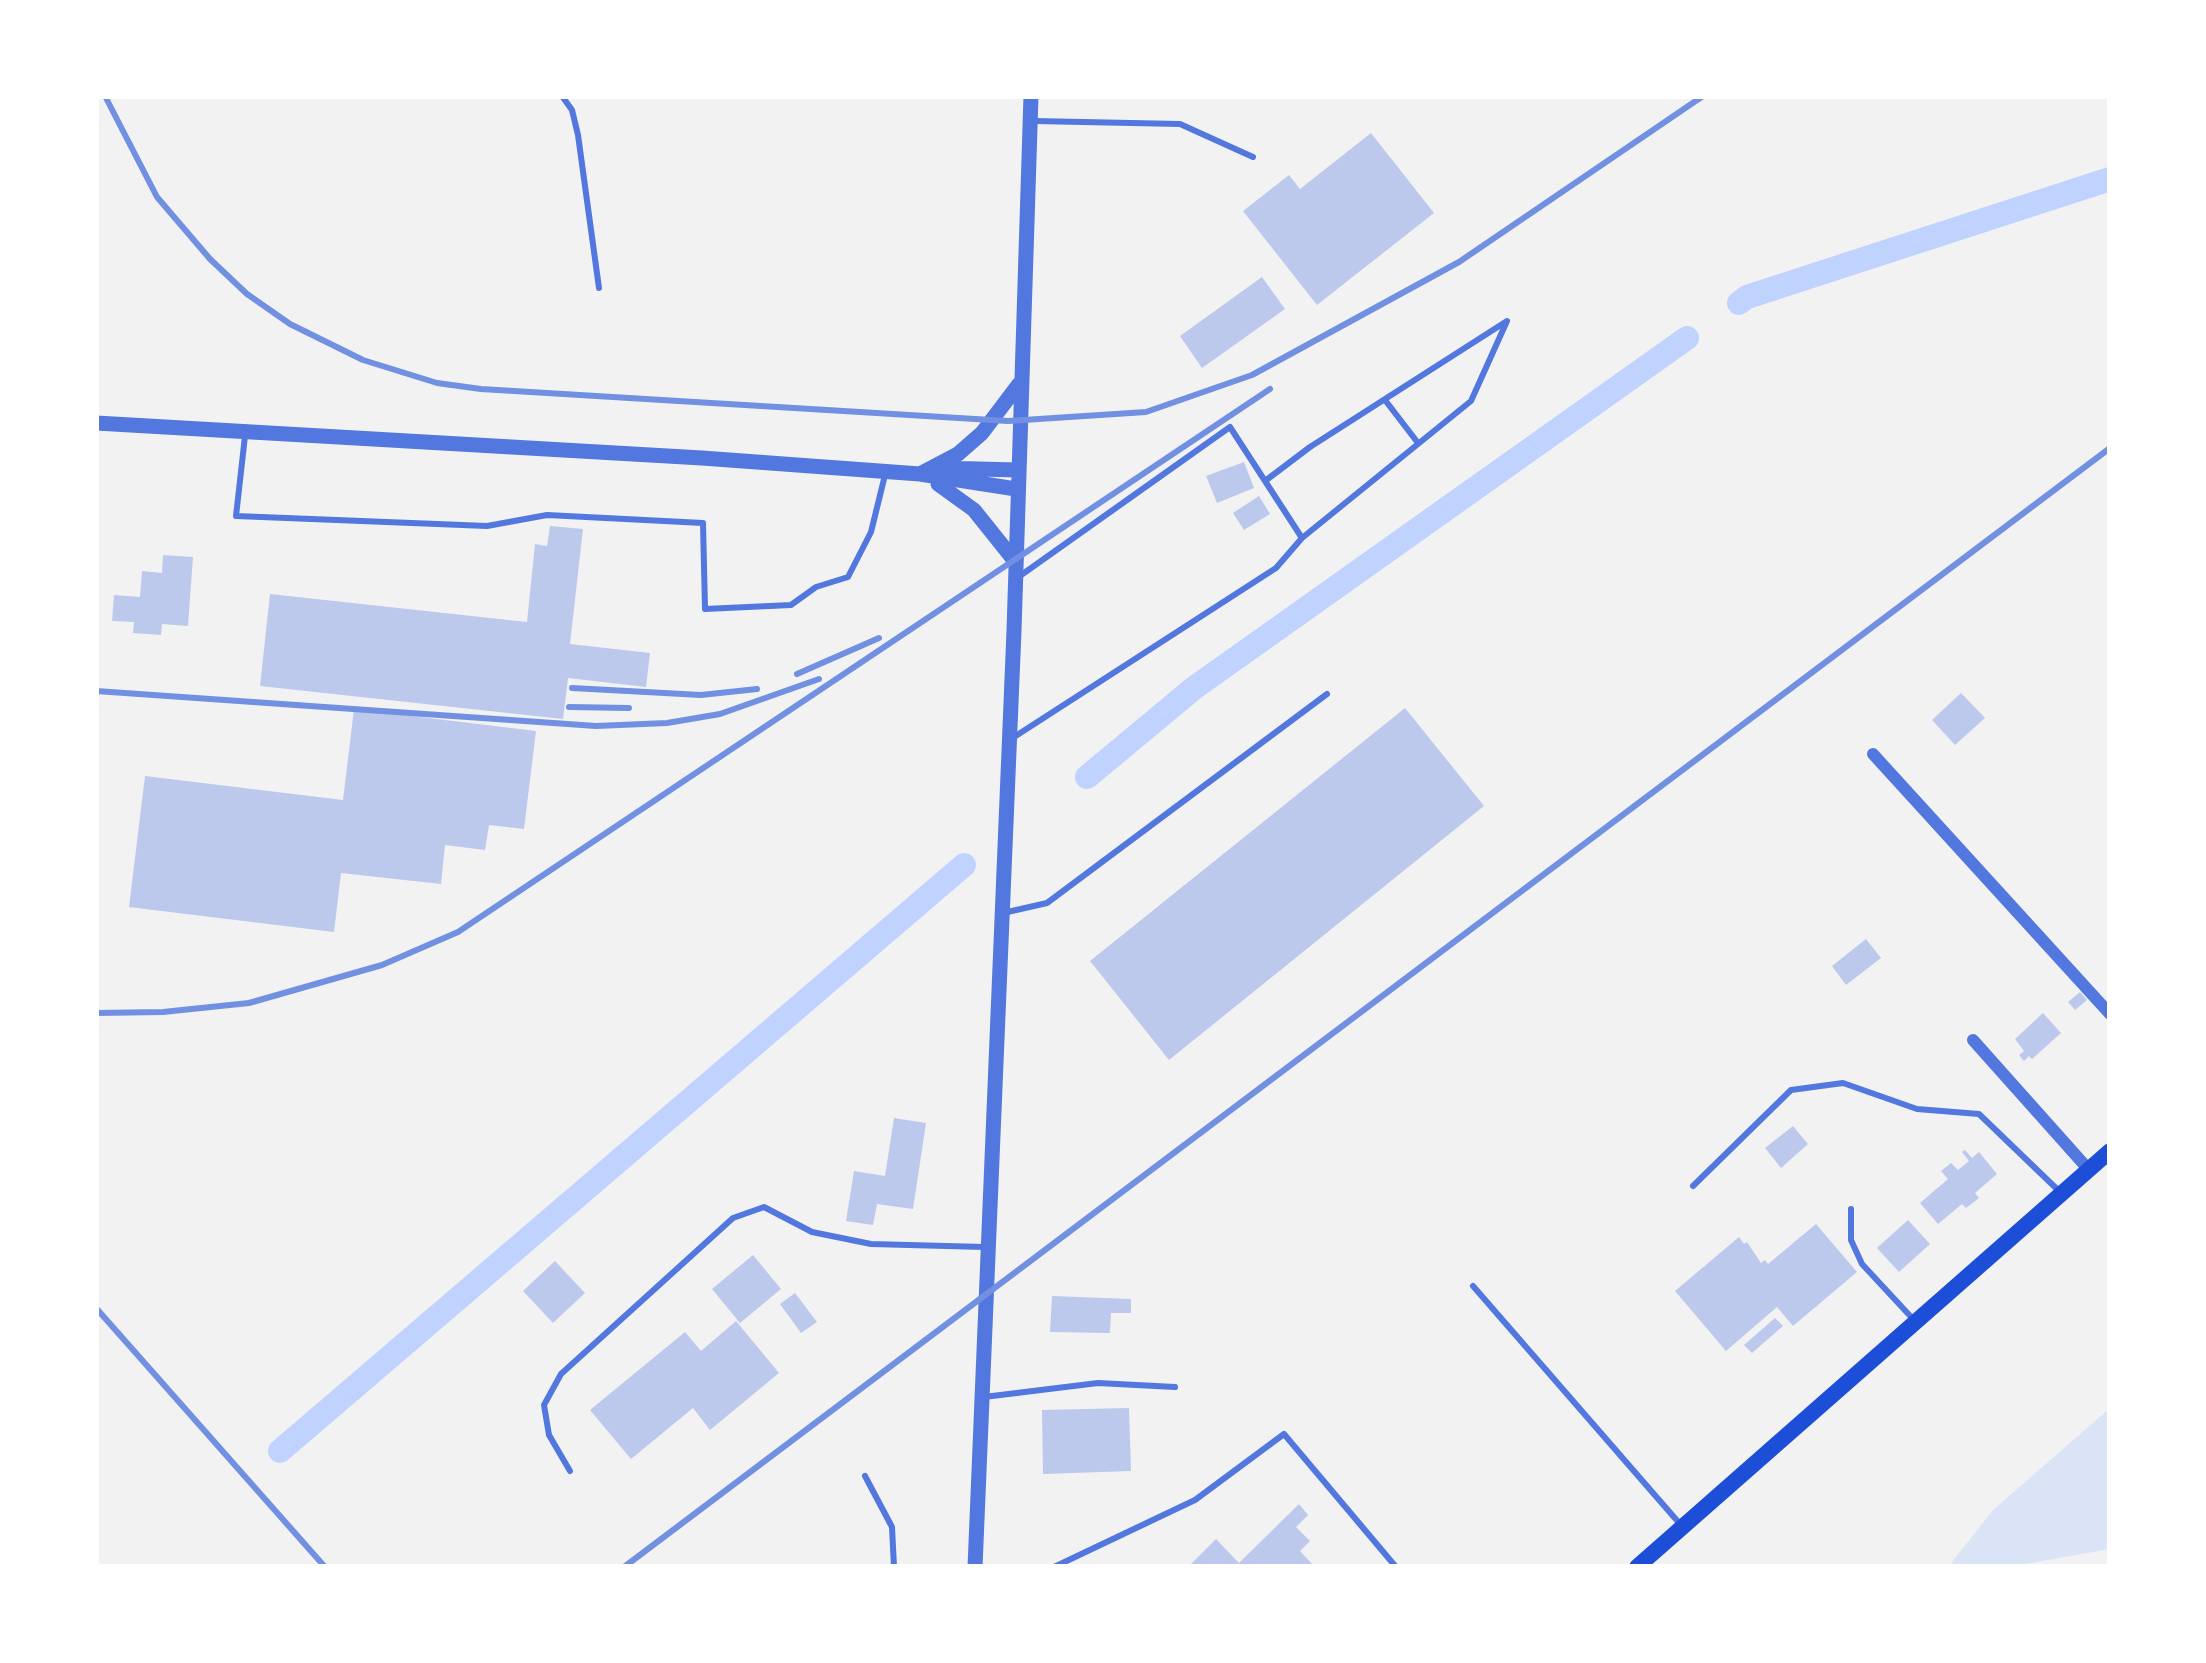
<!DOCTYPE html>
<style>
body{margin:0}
#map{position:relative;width:2206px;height:1663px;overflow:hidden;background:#f2f2f2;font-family:Merriweather,serif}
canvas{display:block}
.frame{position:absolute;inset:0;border:99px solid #fff;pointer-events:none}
</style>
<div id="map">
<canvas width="2206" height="1663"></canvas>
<div class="frame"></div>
</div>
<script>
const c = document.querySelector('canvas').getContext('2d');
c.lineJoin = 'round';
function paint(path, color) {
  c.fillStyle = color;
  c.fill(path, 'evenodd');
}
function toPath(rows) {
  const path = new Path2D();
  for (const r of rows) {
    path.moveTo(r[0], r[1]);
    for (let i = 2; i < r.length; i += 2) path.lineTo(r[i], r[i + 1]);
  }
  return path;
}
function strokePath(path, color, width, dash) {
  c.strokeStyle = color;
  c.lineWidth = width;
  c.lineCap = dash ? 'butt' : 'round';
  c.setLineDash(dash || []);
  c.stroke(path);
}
paint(toPath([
 [2110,1408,2110,1549,2008,1567,1952,1567,1952,1562,1993,1510]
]), '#dbe4f7');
strokePath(toPath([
 [1739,303,1747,297,2110,179],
 [1087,777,1194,688,1687,338],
 [280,1451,964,865]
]), '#bfd3fe', 24);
paint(toPath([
 [1371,133,1434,213,1317,305,1243,211,1289,175,1300,189],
 [1262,277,1285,309,1202,368,1180,336],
 [1244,462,1254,488,1217,503,1206,476],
 [1259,496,1270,514,1244,530,1233,513],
 [550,526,583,529,570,644,650,653,646,687,568,678,563,719,260,686,270,594,527,622,535,544,547,546],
 [163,555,193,557,188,626,162,624,161,635,133,633,134,622,112,621,114,595,140,597,142,571,162,573],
 [1961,693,1985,718,1955,745,1932,720],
 [1405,708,1484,806,1169,1060,1090,961],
 [354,709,536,731,524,829,489,825,485,850,445,845,441,884,341,873,334,932,129,907,145,776,343,800],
 [1866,939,1881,958,1846,985,1832,966],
 [2080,992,2087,1000,2075,1010,2068,1002],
 [2043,1013,2061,1033,2032,1059,2029,1056,2024,1061,2019,1055,2024,1051,2015,1039],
 [894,1118,926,1123,913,1209,877,1204,873,1225,846,1221,854,1171,885,1176],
 [1793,1126,1808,1144,1781,1168,1765,1148],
 [1965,1150,1972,1158,1979,1152,1997,1174,1975,1193,1979,1198,1966,1208,1962,1204,1938,1224,1920,1203,1948,1179,1941,1171,1951,1163,1958,1170,1969,1161,1962,1152],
 [1908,1220,1930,1244,1899,1272,1877,1248],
 [1816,1224,1857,1272,1793,1326,1777,1307,1726,1351,1675,1291,1739,1237,1744,1244,1747,1242,1761,1263,1765,1260,1768,1264],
 [753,1255,781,1289,740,1323,712,1289],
 [555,1261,585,1293,553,1323,523,1291],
 [795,1293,817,1322,801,1333,780,1304],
 [1052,1296,1131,1299,1131,1313,1111,1313,1110,1333,1050,1332],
 [1775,1318,1783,1326,1752,1353,1744,1345],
 [736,1321,779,1373,710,1430,693,1408,631,1459,590,1410,685,1332,701,1351],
 [1129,1408,1131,1471,1043,1474,1042,1410],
 [1299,1504,1308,1515,1296,1527,1310,1541,1300,1551,1315,1567,1188,1567,1216,1539,1239,1563]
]), '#bdc9ec');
strokePath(toPath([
 [562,96,572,110,578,135,599,288],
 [1034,121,1180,124,1253,157],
 [1385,400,1418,443],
 [245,436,236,516,487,526,547,515,703,523,705,609,791,605,816,587,848,577,871,532,885,475],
 [1017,578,1230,427,1302,538],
 [1011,739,1276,568,1302,538,1471,401,1507,321,1310,447,1265,481],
 [1003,913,1047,903,1327,694],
 [1693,1186,1791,1090,1843,1083,1917,1109,1979,1114,2059,1191],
 [1851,1209,1851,1240,1862,1264,1913,1319],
 [1473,1286,1680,1524],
 [984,1397,1098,1383,1175,1387],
 [570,1471,549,1435,544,1405,561,1374,733,1218,764,1207,812,1232,871,1244,984,1247],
 [865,1476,892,1527,894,1567],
 [1054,1567,1195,1500,1284,1434,1396,1567]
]), '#5277de', 6);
strokePath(toPath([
 [1873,754,2110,1014],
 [1973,1040,2089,1170]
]), '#5277de', 12);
strokePath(toPath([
 [96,423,702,458,920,474,1016,489],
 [940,468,1017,470],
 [920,474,958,454,982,433,1019,384],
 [938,484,974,510,1014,560],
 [975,1567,1014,631,1031,96]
]), '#5277de', 15);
strokePath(toPath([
 [1637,1567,2110,1151]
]), '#1d4ed8', 16);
strokePath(toPath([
 [105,96,157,197,210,259,247,294,290,324,363,360,437,383,481,389,1008,421,1146,412,1252,375,1459,262,1703,96],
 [797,674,879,638],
 [572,688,701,695,757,689],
 [96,691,596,726,667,723,720,714,819,679],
 [569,707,629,708],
 [96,1013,163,1012,249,1003,382,965,458,932,1270,389],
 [96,1308,325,1567],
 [624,1567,2110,448]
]), '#7290e2', 6);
</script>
